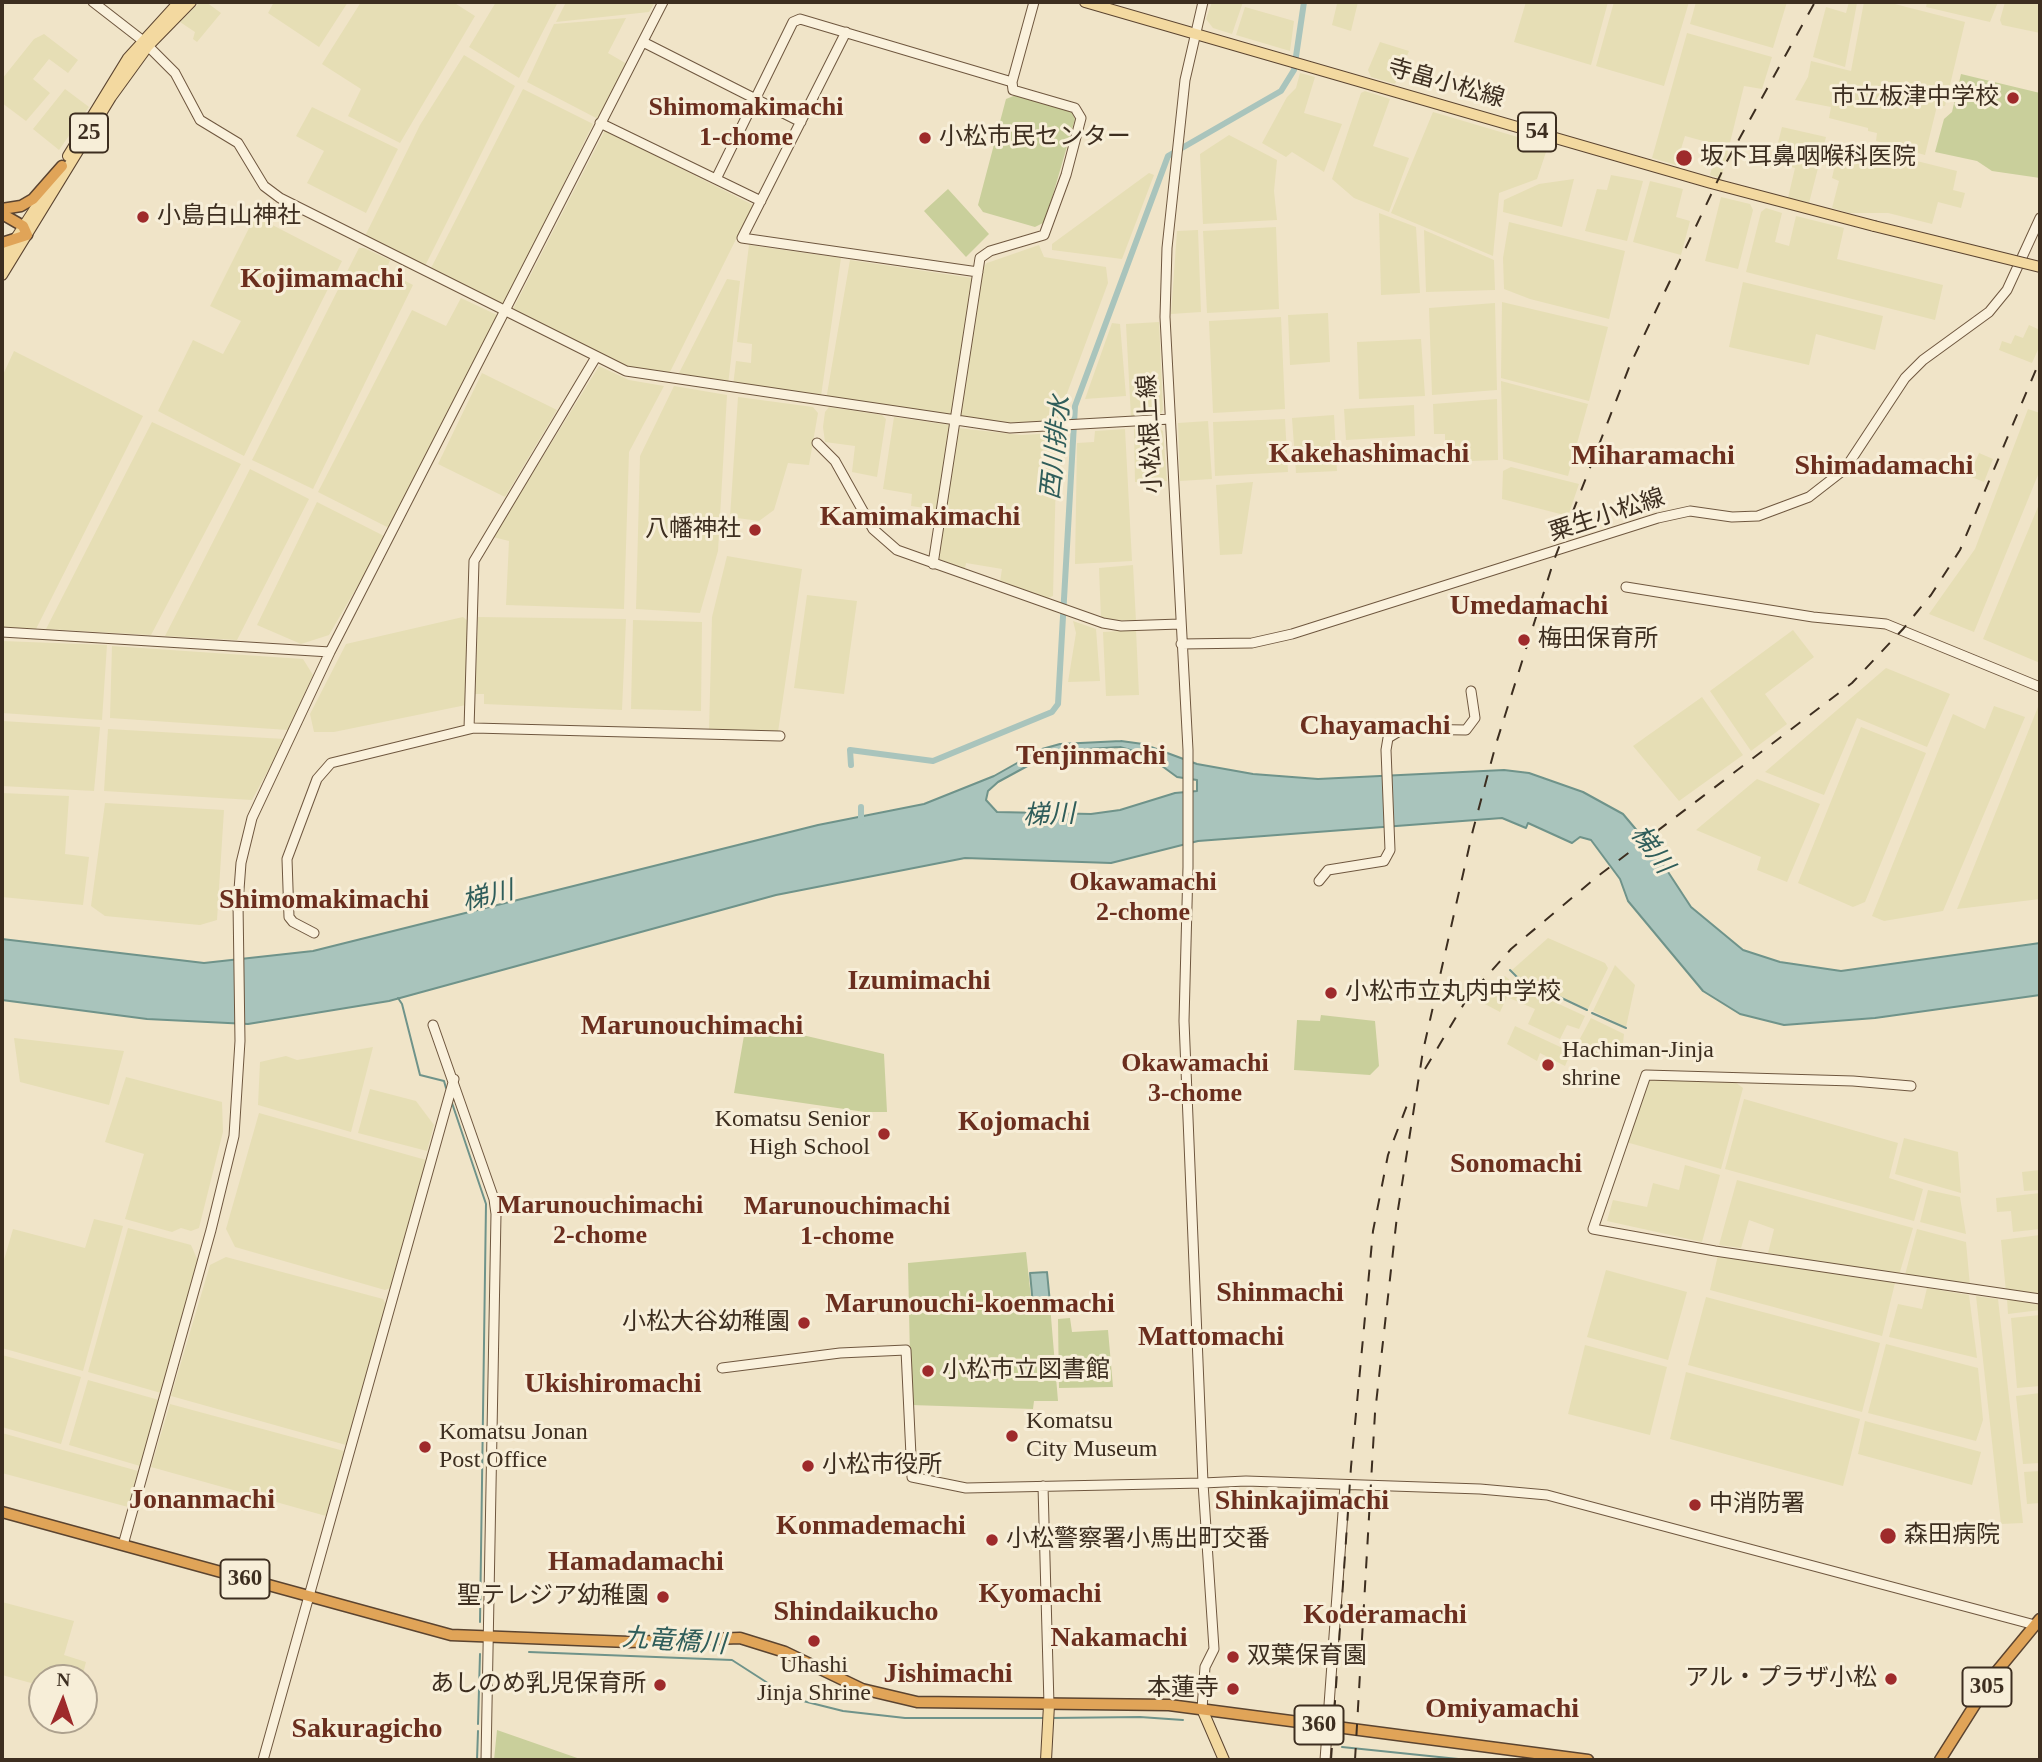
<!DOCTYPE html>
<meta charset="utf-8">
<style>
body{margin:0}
#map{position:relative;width:2042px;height:1762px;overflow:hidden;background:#f0e4c8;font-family:"Times New Roman",serif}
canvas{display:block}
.frame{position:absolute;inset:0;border:4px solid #3d2e20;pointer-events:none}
.north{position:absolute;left:28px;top:1664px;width:70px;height:70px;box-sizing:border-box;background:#f7eed8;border:2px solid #ada18e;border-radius:50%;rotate:2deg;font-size:19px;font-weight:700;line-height:28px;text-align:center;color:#3d2e20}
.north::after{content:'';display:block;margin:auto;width:24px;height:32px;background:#9e2a2b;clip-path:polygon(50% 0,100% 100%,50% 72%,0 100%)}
</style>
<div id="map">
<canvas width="2042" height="1762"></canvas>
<div class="frame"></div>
<div class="north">N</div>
</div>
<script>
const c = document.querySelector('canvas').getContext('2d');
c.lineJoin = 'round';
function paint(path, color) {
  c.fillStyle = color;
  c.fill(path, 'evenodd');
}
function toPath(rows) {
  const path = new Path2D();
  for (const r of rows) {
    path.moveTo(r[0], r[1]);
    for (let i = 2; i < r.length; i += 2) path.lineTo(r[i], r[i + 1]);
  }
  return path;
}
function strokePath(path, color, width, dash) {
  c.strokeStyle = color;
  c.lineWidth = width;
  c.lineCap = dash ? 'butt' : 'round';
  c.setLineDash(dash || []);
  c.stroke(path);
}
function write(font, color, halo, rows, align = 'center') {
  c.font = font + ' "Times New Roman","Noto Sans JP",serif';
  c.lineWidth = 6;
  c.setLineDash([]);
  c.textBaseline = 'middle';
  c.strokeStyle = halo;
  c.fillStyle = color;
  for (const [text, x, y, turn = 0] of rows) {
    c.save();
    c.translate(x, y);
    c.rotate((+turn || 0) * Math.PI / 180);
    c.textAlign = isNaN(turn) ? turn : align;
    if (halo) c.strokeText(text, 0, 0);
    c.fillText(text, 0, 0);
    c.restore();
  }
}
paint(toPath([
 [200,2,206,2,221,13,197,42,193,39,195,32,180,22],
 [274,2,348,2,319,47,268,13],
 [361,2,453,2,475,16,400,143,348,116,361,89,322,64],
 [496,2,558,2,519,78,469,47],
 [566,2,655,2,649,12,556,22],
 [1212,2,1243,2,1232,34,1213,28,1206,19],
 [1331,2,1358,2,1351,31,1332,25,1337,4],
 [1526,2,1608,2,1591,65,1514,42],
 [1614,2,1689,2,1664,86,1596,66],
 [1696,2,1787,2,1773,48,1690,24],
 [1849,2,1857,3,1845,67,1813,57,1826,7,1846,13],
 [1864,2,1887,2,1965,22,1945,106,1937,106,1925,155,1876,141,1877,133,1868,131,1868,128,1829,118,1831,107,1795,100,1808,77,1811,61,1851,71],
 [1927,2,1998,2,1990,22,1926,7],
 [2005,2,2040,2,2040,33,2002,25,2000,20],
 [1245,7,1294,21,1290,51,1236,35],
 [626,18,608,53,627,64,598,119,527,82,554,24],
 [1687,33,1772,57,1762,89,1744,86,1721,179,1710,175,1718,145,1685,136,1676,165,1652,158],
 [44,34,78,60,68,73,49,59,33,79,50,93,26,121,2,103,2,79,34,39],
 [1380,42,1409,51,1395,84,1371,77,1368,70],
 [464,55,515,86,425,266,365,236,420,125],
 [1300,73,1315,77,1304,113,1342,124,1324,172,1292,152,1286,157,1262,143,1287,97,1296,88],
 [65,89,89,107,59,150,33,129],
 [523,89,593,124,504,305,431,268],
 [1365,91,1390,99,1373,146,1409,158,1389,212,1354,198,1332,179,1361,93],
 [312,107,398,149,366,213,307,183,324,151,296,136],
 [1433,112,1548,146,1537,179,1499,193,1493,256,1391,213],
 [1782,127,1826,137,1809,203,1788,198,1795,168,1773,162],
 [605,130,753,205,668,376,626,366,513,309],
 [1229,135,1277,160,1274,191,1277,220,1203,224,1200,154],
 [1840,142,1957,171,1953,190,1965,193,1961,208,1938,202,1932,224,1888,213,1849,213,1832,208,1839,181,1832,178],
 [1149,173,1154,175,1122,259,1052,250,1052,244],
 [1611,175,1643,181,1627,241,1585,231,1597,189,1607,190],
 [1574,179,1562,227,1503,212,1504,200,1539,184],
 [1650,181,1683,189,1676,217,1690,221,1681,255,1633,242],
 [1721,197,1750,204,1753,210,1738,269,1705,261],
 [1766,208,1782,213,1775,242,1789,246,1796,216,1844,228,1837,259,1943,285,1935,320,1746,272,1761,212],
 [1379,213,1416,227,1420,293,1381,295],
 [255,216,342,261,244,456,158,411,193,340,223,354,241,321,210,306],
 [1509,222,1625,251,1609,319,1530,299,1504,289,1503,258],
 [1276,227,1279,309,1207,313,1203,231],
 [1198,230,1201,312,1171,314,1177,231],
 [1424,230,1494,260,1495,290,1426,292],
 [749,245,841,258,821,396,733,386,736,361,751,363,752,344,737,342],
 [1039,245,1044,257,1106,267,1108,283,1056,423,1003,423,960,417,982,268,987,263],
 [359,248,364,248,390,260,386,271,413,285,313,489,252,460],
 [850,260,972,278,951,418,826,400],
 [727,279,740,281,728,385,677,377],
 [1743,282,1883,316,1875,350,1816,334,1809,365,1729,347],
 [461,298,497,315,391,529,318,492,412,310,446,326],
 [1502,302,1608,327,1589,401,1501,378],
 [1495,303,1497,390,1432,395,1429,308],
 [1328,313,1330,362,1290,365,1288,315],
 [1281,317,1285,409,1213,413,1209,321],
 [1159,322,1163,410,1160,415,1131,418,1126,324],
 [1112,323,1120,324,1126,396,1085,399],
 [2029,325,2040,330,2040,345,2032,363,1999,350,2002,341,2011,344,2015,335,2023,338],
 [1421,339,1425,396,1359,399,1357,342],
 [14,351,143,416,36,629,2,627,2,377],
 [599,366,629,380,664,386,629,452,624,609,506,605,509,541,493,537],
 [482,373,557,410,505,497,438,464],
 [1501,381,1588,404,1568,476,1503,459],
 [674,386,727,395,718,551,700,613,636,609,640,456],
 [738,397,813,407,818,413,809,465,788,463,774,510,759,521,730,517],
 [1497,399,1498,460,1445,462,1445,434,1434,434,1433,404],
 [1414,405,1415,436,1346,440,1344,409],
 [829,407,882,415,886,419,877,477,852,472,855,446,825,442,823,427,825,412],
 [2028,409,2040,413,2040,470,1974,632,1929,614,1975,549],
 [1334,415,1337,471,1296,473,1292,418],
 [894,417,950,425,938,510,911,506,912,494,883,489],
 [1285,419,1288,472,1215,476,1213,422],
 [1208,421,1212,479,1180,481,1178,423],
 [152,422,241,464,151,635,46,629],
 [1157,427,1163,431,1167,481,1135,482,1134,429],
 [958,428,1021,435,1057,433,1053,596,1045,599,1000,582,1002,569,966,563,965,569,939,559],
 [1125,429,1132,561,1075,564,1077,443,1094,442,1095,431],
 [1979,453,1993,459,1984,482,1969,476],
 [1511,467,1579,484,1568,516,1502,499,1503,471],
 [250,469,309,499,237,640,165,636],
 [1253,482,1242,554,1220,555,1216,485],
 [317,502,386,537,329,635,301,644,257,625],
 [2040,502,2040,663,1983,639],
 [727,556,802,569,778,732,709,729,712,617],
 [1133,565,1136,621,1101,619,1099,568],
 [807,595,857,601,844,694,794,688],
 [463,617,468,621,466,705,334,732,314,732,310,714,346,644],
 [478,617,626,619,622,710,484,704,484,694,475,694],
 [633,620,702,622,701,711,631,709],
 [1073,621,1096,629,1100,681,1068,682,1076,633],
 [1136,630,1139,695,1106,696,1103,632],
 [1793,630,1814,657,1765,694,1787,724,1751,751,1710,691],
 [2,641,107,645,102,720,2,713],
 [112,646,303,659,313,675,288,730,110,718],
 [1886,668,1950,694,1927,747,1857,718,1824,795,1765,772],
 [1702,697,1743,755,1679,801,1633,746],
 [2040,702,2040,899,1957,909],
 [1994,706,2025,717,1943,911,1884,921,1872,916,1953,714,1985,729],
 [2,721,100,727,94,791,2,786],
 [1861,727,1926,753,1865,902,1853,907,1798,883],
 [108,729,285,739,252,800,104,791],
 [1757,779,1820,804,1787,882,1757,870,1761,857,1696,830],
 [2,793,69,796,65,854,89,857,83,905,2,897],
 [105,803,224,810,217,920,200,925,105,916,91,906],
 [1548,938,1605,963,1608,968,1588,1009,1518,977,1512,970],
 [1615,965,1635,985,1626,1027,1593,1011],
 [1505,976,1513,983,1585,1016,1579,1029,1567,1025,1560,1039,1528,1024,1535,1009,1507,997,1500,1012,1481,1002],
 [1591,1018,1624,1034,1622,1051,1607,1044,1601,1058,1576,1046],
 [1515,1026,1571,1052,1565,1066,1540,1053,1537,1061,1507,1044],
 [14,1038,124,1051,109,1105,20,1082],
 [373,1047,351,1132,258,1105,260,1062,286,1056,297,1060],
 [126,1077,222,1102,223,1132,199,1228,191,1231,181,1228,172,1232,125,1219,144,1154,105,1142],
 [1656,1079,1735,1082,1743,1088,1721,1169,1626,1142,1647,1082],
 [370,1089,416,1101,434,1125,427,1151,358,1133],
 [1744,1099,1898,1143,1889,1178,1923,1189,1914,1221,1725,1169],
 [259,1113,426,1160,390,1288,385,1290,235,1247,226,1229],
 [1904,1138,1958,1152,1961,1193,1895,1174],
 [1685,1165,1720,1175,1702,1242,1607,1221,1613,1200,1647,1207,1653,1183,1679,1190],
 [2040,1170,2040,1190,2024,1191,2022,1172],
 [1737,1180,1913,1228,1899,1275,1768,1253,1774,1229,1749,1220,1741,1248,1719,1245],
 [1928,1190,1960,1197,1966,1234,1920,1222],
 [2040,1193,2040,1229,2013,1232,2011,1211,1997,1212,1996,1198],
 [94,1219,123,1226,83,1371,2,1348,2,1267,13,1229,85,1248],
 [128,1228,191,1245,198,1261,161,1393,88,1372],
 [1917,1229,1966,1242,1970,1286,1905,1275],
 [2040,1235,2040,1296,2006,1292,2001,1240],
 [1718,1255,1895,1283,1882,1336,1710,1290],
 [226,1257,383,1299,386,1304,346,1445,171,1396,210,1265],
 [1606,1270,1687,1292,1668,1360,1587,1337],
 [1927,1288,1969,1295,1977,1358,1889,1337,1898,1304,1922,1309],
 [1976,1296,1998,1299,2023,1523,2001,1524],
 [1706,1297,1880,1343,1862,1412,1688,1365],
 [2007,1299,2040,1305,2040,1310,2008,1314],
 [2040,1315,2040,1386,2017,1388,2011,1318],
 [1886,1344,1978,1368,1983,1420,1976,1441,1868,1413],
 [1585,1345,1667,1367,1650,1435,1568,1414],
 [2,1355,81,1377,61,1444,2,1427],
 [1686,1372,1860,1419,1843,1486,1670,1439],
 [88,1380,159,1400,140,1466,69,1445],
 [2040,1393,2040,1463,2023,1464,2016,1396],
 [170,1404,344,1451,326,1516,151,1467],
 [1865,1421,1981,1452,1972,1485,1858,1454],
 [2,1433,138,1471,128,1507,2,1473],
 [2040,1471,2040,1503,2027,1504,2024,1472],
 [2,1602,74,1621,64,1655,86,1662,82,1678,42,1678,42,1686,2,1675]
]), '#e6deb5');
paint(toPath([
 [1961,74,2040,93,2040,178,1992,171,1977,161,1935,152,1944,119,1952,112],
 [1016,95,1071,111,1075,119,1045,222,1035,227,983,212,978,205,1006,99],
 [948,189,989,234,966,257,924,211],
 [1321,1015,1375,1021,1379,1066,1370,1075,1294,1070,1297,1020,1320,1021],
 [755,1024,884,1054,887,1112,865,1112,734,1093,745,1030],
 [1026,1252,1032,1307,1050,1305,1058,1401,1034,1401,1033,1409,911,1405,908,1263],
 [1070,1318,1072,1332,1108,1330,1113,1387,1059,1388,1058,1319],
 [497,1730,583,1760,494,1760]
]), '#c9cf9b');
const water = toPath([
 [1121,741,1143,744,1197,764,1253,774,1318,779,1504,770,1529,773,1583,792,1623,814,1655,852,1691,907,1743,950,1780,962,1841,971,2040,943,2040,995,1875,1018,1784,1025,1740,1014,1703,991,1628,901,1620,879,1591,840,1580,837,1572,843,1528,823,1526,828,1502,818,1198,841,1111,863,965,858,776,895,389,1001,248,1024,147,1019,2,1000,2,939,204,963,313,951,818,825,924,804,994,776,1042,749,1060,744,1121,741],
 [1120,747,1147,755,1177,777,1197,780,1197,791,1175,793,1120,810,1091,814,997,812,986,800,988,791,998,782,1055,751,1120,747],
 [1047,1272,1050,1303,1033,1305,1030,1273,1047,1272]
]);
paint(water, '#a9c4bc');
strokePath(water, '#6f938a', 2);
strokePath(toPath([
 [1510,970,1517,977,1587,1010],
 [398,998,402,1004,420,1075,444,1081,446,1088],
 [1592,1013,1626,1028],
 [452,1103,486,1204,480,1622],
 [529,1652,732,1660,791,1698,843,1711,905,1718,1043,1718],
 [1052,1718,1140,1717,1183,1720],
 [478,1724,480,1654],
 [1307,1736,1320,1740],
 [1342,1747,1468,1760],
 [477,1760,478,1731]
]), '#6f938a', 2);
strokePath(toPath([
 [851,765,850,750,933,761,1052,712,1058,704,1075,406,1168,156,1281,91,1294,70,1304,2],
 [861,807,861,822]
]), '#a9c4bc', 6);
const secondary = toPath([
 [93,2,142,40,175,73,200,120,238,143,264,186,280,198,626,371,1010,428,1170,419],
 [846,32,742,238,978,272],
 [643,42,801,122],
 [600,123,761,201],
 [716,179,793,22,800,19,1012,82],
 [817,443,835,461,873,529,897,550,1103,623,1121,626,1180,624],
 [933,564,980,258,990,251,1044,235,1066,175,1081,118,1075,108,1013,90,1012,82,1034,2],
 [1626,587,1813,617,1886,624,2040,687],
 [2,632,330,652],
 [1181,644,1252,643,1292,634,1658,518,1690,511,1732,517,1758,516,1809,497,1845,469,1905,378,1923,360,1989,312,2007,290,2040,218],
 [469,729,474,561,596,357],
 [1319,881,1328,870,1384,861,1390,850,1386,750,1388,738,1403,729,1466,730,1475,718,1471,691],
 [314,933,293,922,289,917,287,859,317,779,331,763,474,728,780,736],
 [433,1025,494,1199,496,1214,486,1760],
 [1911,1086,1853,1081,1646,1075,1593,1229,1715,1251,2040,1299],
 [722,1368,840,1353,906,1350,912,1477,966,1488,1203,1483,1184,1021,1188,867,1188,750,1165,317,1167,248,1185,80,1203,2],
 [1043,1486,1049,1705],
 [123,1545,211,1230,234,1136,240,1041,238,903,241,863,252,818,330,652,663,2],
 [1202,1709,1205,1667,1214,1649,1203,1483,1246,1481,1480,1489,1547,1495,2035,1625],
 [263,1760,454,1079],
 [1325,1760,1345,1485]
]);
const primary = toPath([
 [1085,2,1711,183,1874,226],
 [68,156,128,58,179,2],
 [2,260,49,187],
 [2,275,111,97,148,46,191,2],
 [1202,1709,1224,1760],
 [1046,1760,1049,1705]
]);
const highway = toPath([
 [2,209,21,206,33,199,62,166],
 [2,214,23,226,27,235,2,243],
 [2,1512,451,1635,629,1642,740,1638,785,1652,862,1689,917,1702,1169,1705,1588,1760],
 [1940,1760,1993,1676,2040,1619]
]);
strokePath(secondary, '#6f573f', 11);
strokePath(primary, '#5b4430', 12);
strokePath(highway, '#5b4430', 13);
strokePath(secondary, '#faf1dc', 9);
strokePath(primary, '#f3d9a0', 10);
strokePath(highway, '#e0a458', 10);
strokePath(toPath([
 [1425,1069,1468,997,1511,949,1598,876,1852,683,1903,629,1931,595,1960,550,2040,360],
 [1331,1760,1351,1467,1373,1231,1388,1155,1409,1100],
 [1355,1760,1375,1413,1397,1216,1423,1051,1473,830,1496,744,1554,560,1630,365,1727,161,1815,2]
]), '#3d2e20', 2, [12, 12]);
const primaryBridge = toPath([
 [1874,226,2040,267]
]);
strokePath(primaryBridge, '#5b4430', 12, []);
strokePath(primaryBridge, '#f3d9a0', 10);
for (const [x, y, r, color] of [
 [2013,98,7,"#9e2a2b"],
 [925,138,7,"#9e2a2b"],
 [1684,158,9,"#9e2a2b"],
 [143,217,7,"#9e2a2b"],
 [755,530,7,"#9e2a2b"],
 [1524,640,7,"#9e2a2b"],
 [1331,993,7,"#9e2a2b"],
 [1548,1065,7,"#9e2a2b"],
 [884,1134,7,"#9e2a2b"],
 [804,1323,7,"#9e2a2b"],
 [928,1371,7,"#9e2a2b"],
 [1012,1436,7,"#9e2a2b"],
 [425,1447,7,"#9e2a2b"],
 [808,1466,7,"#9e2a2b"],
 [1695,1505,7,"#9e2a2b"],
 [1888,1536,9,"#9e2a2b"],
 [992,1540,7,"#9e2a2b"],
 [663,1597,7,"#9e2a2b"],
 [814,1641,7,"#9e2a2b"],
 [1233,1657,7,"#9e2a2b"],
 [1891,1679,7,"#9e2a2b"],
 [660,1685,7,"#9e2a2b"],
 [1233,1689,7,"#9e2a2b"]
]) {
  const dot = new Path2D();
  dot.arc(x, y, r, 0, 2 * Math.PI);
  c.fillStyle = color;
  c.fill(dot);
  strokePath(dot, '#f7eed8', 2.5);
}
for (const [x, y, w] of [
 [1537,132,38],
 [89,133,38],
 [245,1579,49],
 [1987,1687,49],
 [1319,1725,49]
]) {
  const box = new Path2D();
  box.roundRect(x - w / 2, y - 19.5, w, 39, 5);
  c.fillStyle = '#f7eed8';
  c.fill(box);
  strokePath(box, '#3d2e20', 2);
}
write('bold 23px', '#3d2e20', null, [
 ["54",1537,132],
 ["25",89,133],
 ["360",245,1579],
 ["305",1987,1687],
 ["360",1319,1725]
]);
write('24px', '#3d2e20', '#f7eed8', [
 ["寺畠小松線",1446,84,16],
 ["小松根上線",1151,434,-93],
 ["粟生小松線",1607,516,-18]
]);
write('24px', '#3d2e20', '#f7eed8', [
 ["市立板津中学校",1999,98,"right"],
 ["小松市民センター",939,138],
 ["坂下耳鼻咽喉科医院",1700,158],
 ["小島白山神社",157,217],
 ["八幡神社",741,530,"right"],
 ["梅田保育所",1538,640],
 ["小松市立丸内中学校",1345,993],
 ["Hachiman-Jinja",1562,1051],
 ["shrine",1562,1079],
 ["Komatsu Senior",870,1120,"right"],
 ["High School",870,1148,"right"],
 ["小松大谷幼稚園",790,1323,"right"],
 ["小松市立図書館",942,1371],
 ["Komatsu",1026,1422],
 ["City Museum",1026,1450],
 ["Komatsu Jonan",439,1433],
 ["Post Office",439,1461],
 ["小松市役所",822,1466],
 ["中消防署",1709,1505],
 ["森田病院",1904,1536],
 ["小松警察署小馬出町交番",1006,1540],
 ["聖テレジア幼稚園",649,1597,"right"],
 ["双葉保育園",1247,1657],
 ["Uhashi",814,1666,"center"],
 ["Jinja Shrine",814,1694,"center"],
 ["アル・プラザ小松",1877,1679,"right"],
 ["あしのめ乳児保育所",646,1685,"right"],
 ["本蓮寺",1219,1689,"right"]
], 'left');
write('bold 26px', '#6b2e1e', '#f7eed8', [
 ["Shimomakimachi",746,108],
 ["1-chome",746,138],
 ["Okawamachi",1143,883],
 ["2-chome",1143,913],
 ["Okawamachi",1195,1064],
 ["3-chome",1195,1094],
 ["Marunouchimachi",600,1206],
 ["2-chome",600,1236],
 ["Marunouchimachi",847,1207],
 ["1-chome",847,1237]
]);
write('italic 26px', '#2f5d5a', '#f7eed8', [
 ["西川排水",1057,448,-84],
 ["梯川",1049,816,-2],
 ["梯川",1651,850,54],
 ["梯川",488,897,-14],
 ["九竜橋川",674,1642,4]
]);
write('bold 28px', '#6b2e1e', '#f7eed8', [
 ["Kojimamachi",322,280],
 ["Kakehashimachi",1369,455],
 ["Miharamachi",1653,457],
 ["Shimadamachi",1884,467],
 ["Kamimakimachi",920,518],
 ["Umedamachi",1529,607],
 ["Chayamachi",1375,727],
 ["Tenjinmachi",1091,757],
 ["Shimomakimachi",324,901],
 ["Izumimachi",919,982],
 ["Marunouchimachi",692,1027],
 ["Kojomachi",1024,1123],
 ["Sonomachi",1516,1165],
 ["Shinmachi",1280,1294],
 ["Marunouchi-koenmachi",970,1305],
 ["Mattomachi",1211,1338],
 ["Ukishiromachi",613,1385],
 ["Jonanmachi",202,1501],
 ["Shinkajimachi",1302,1502],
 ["Konmademachi",871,1527],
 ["Hamadamachi",636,1563],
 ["Kyomachi",1040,1595],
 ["Shindaikucho",856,1613],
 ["Koderamachi",1385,1616],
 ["Nakamachi",1119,1639],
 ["Jishimachi",948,1675],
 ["Omiyamachi",1502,1710],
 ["Sakuragicho",367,1730]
]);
</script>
